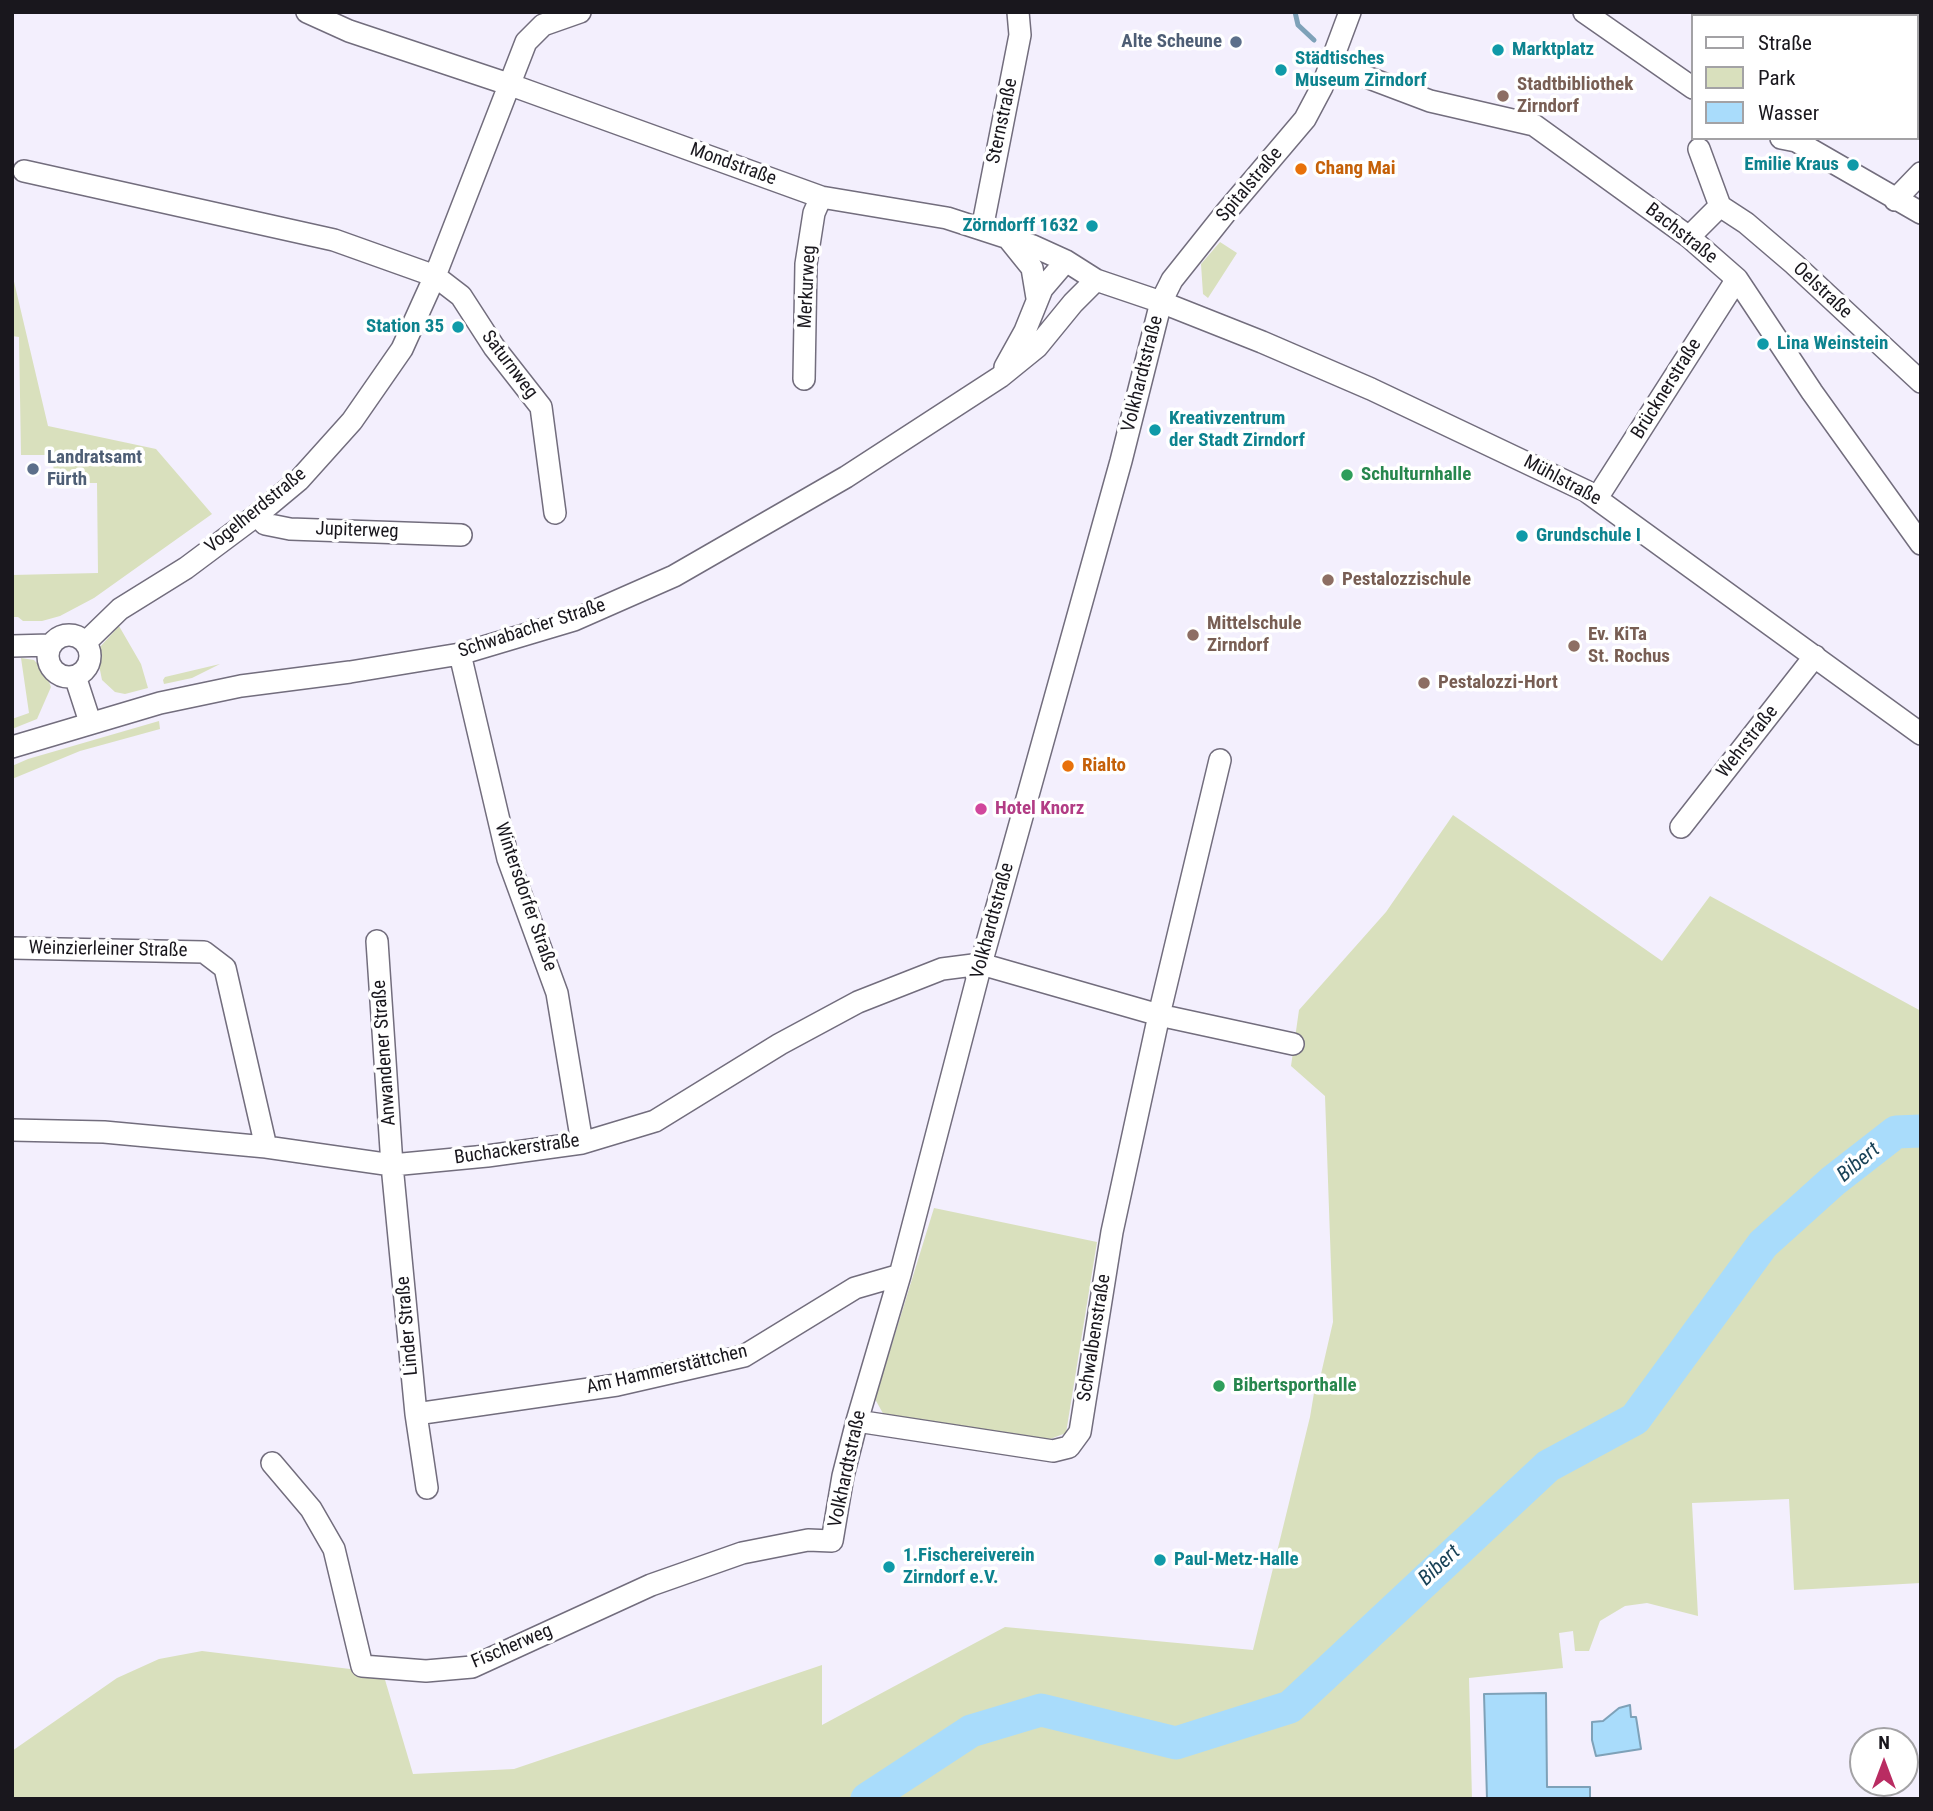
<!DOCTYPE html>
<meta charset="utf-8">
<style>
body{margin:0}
#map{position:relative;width:1933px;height:1811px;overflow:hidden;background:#f3effd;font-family:"Roboto Condensed",sans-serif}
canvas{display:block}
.frame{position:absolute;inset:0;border:14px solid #19171d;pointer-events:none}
.legend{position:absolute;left:1691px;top:14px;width:228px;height:126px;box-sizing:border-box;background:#fff;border:2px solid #a3a2a5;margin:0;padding:9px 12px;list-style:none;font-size:21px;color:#19171d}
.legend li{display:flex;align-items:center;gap:14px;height:35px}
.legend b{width:35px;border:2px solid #a3a2a5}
.north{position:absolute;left:1849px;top:1727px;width:70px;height:70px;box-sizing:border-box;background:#fff;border:2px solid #a3a2a5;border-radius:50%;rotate:0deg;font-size:19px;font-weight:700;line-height:28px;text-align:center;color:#19171d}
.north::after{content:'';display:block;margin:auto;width:24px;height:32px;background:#b92c62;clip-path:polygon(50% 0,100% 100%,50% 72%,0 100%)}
</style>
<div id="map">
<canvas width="1933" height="1811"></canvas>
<div class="frame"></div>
<ul class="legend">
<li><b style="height:9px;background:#fff"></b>Straße</li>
<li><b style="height:19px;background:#d9e0bd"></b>Park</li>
<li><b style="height:19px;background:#a9dcfb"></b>Wasser</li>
</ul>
<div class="north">N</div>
</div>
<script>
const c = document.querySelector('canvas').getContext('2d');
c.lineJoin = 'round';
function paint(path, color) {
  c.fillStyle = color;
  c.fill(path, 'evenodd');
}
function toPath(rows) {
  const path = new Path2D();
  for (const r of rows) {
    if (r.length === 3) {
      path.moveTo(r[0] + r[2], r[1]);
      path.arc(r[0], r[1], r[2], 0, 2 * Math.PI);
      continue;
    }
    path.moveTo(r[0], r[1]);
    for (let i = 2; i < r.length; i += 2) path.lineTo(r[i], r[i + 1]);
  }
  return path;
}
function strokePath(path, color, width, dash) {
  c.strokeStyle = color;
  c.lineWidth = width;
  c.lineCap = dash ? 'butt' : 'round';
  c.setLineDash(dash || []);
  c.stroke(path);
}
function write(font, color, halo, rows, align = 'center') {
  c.font = font + ' "Roboto Condensed",sans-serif';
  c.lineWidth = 7;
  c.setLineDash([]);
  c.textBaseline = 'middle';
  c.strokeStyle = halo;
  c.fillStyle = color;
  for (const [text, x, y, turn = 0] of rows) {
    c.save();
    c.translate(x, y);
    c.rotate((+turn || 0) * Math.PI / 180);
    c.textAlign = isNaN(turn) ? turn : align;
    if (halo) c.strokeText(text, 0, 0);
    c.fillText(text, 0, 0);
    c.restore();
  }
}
paint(toPath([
 [1220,242,1237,253,1208,298,1203,294,1201,264],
 [12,273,48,426,156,449,212,514,94,598,60,616,42,621,23,621,18,617,12,617,12,575,98,573,97,483,54,483,53,455,21,455,19,337,12,336],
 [119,626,141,664,148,688,125,694,115,692,102,680,98,660,99,648],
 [21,658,34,660,45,672,51,687,37,719,12,729,12,719,29,713],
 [220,664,192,678,164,684,163,680,165,677],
 [159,721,160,729,80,751,12,779,12,766,28,759],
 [1453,815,1662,961,1710,896,1921,1011,1921,1583,1794,1590,1789,1499,1692,1503,1698,1616,1647,1603,1625,1606,1600,1621,1589,1651,1575,1651,1573,1631,1559,1633,1563,1668,1469,1678,1472,1799,12,1799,12,1751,117,1678,159,1659,202,1651,383,1673,413,1774,514,1769,822,1665,822,1725,1005,1627,1253,1650,1310,1417,1315,1387,1318,1387,1333,1322,1325,1096,1291,1066,1299,1010,1386,912],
 [934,1208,1097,1242,1066,1433,1045,1441,885,1417,875,1399]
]), '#d9e0bd');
const water = toPath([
 [1546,1693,1547,1787,1590,1787,1590,1799,1487,1799,1484,1694,1546,1693],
 [1630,1705,1631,1717,1636,1717,1641,1749,1596,1756,1592,1740,1592,1722,1603,1721,1619,1708,1630,1705]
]);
paint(water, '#a9dcfb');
strokePath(water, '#7ea1b8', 2);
strokePath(toPath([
 [1295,12,1298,25,1314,40]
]), '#7ea1b8', 5);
strokePath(toPath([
 [867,1799,971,1731,1041,1710,1176,1743,1290,1707,1548,1466,1635,1419,1763,1244,1833,1181,1896,1132,1921,1131]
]), '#a9dcfb', 33);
const minor = toPath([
 [307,12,349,31,511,85,821,197,947,218,1033,246,1066,261,1096,280,1161,302,1262,342,1371,389,1586,491,1921,734],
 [1584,12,1693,88],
 [1332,64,1430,101,1534,125,1689,237,1737,279,1812,392,1921,544],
 [1781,138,1796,141,1921,213],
 [1699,149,1720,206,1746,223,1794,264,1921,382],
 [24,171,334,240,435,276,461,296,494,347,541,407,555,513],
 [1895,200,1921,173],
 [982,229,1020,35,1018,12],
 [1007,237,1032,268,1037,298],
 [1689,237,1720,206],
 [1005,367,1025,331,1042,289,1066,261],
 [804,379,806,264,814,213,821,197],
 [1597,498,1737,279],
 [257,515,265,524,290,529,461,535],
 [69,656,21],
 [86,642,120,609,186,568,257,515,299,480,352,421,402,349,435,276,526,42,543,25,580,12],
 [12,646,51,645],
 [460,654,508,859,557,993,582,1143],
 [75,676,90,722],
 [12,747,160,703,241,686,350,672,460,654,574,620,674,576,846,477,1000,377,1037,347,1073,303,1096,280],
 [1681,827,1815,656],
 [377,941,392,1165,416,1414,427,1488],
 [12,948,204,952,225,968,266,1147],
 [12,1130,104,1132,266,1147,392,1165,487,1156,582,1143,655,1121,780,1044,858,1002,942,969,981,964,1159,1015,1293,1044],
 [416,1414,617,1385,744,1356,855,1288,900,1275],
 [857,1421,1053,1451,1069,1447,1080,1432,1112,1232,1159,1015,1220,760],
 [272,1463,311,1509,334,1549,362,1666,426,1671,472,1667,651,1585,742,1553,808,1540,832,1541,843,1476,857,1421,900,1275,981,964,1121,461,1161,302,1172,280,1227,211,1305,119,1322,87,1350,12]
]);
strokePath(minor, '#726d7d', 24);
strokePath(minor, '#fff', 21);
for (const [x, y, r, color] of [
 [1236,42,7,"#5c6f8a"],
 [1498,50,7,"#0f9aa8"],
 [1281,70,7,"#0f9aa8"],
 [1503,96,7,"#8d6e63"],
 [1853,165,7,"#0f9aa8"],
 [1301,169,7,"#e8710a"],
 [1092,226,7,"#0f9aa8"],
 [458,327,7,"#0f9aa8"],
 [1763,344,7,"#0f9aa8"],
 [1155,430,7,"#0f9aa8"],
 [33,469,7,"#5c6f8a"],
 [1347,475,7,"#2e9e5b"],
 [1522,536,7,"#0f9aa8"],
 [1328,580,7,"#8d6e63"],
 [1193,635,7,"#8d6e63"],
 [1574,646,7,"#8d6e63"],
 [1424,683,7,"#8d6e63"],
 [1068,766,7,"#e8710a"],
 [981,809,7,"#d1479c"],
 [1219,1386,7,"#2e9e5b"],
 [1160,1560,7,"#0f9aa8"],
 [889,1567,7,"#0f9aa8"]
]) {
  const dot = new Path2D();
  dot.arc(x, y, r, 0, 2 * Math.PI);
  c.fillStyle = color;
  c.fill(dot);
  strokePath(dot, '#fff', 2.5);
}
write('bold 19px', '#4e5e75', '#fff', [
 ["Alte Scheune",1222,42],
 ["Landratsamt",47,458,"left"],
 ["Fürth",47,480,"left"]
], 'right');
write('bold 19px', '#0d838f', '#fff', [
 ["Marktplatz",1512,50],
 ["Städtisches",1295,59],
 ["Museum Zirndorf",1295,81],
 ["Emilie Kraus",1839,165,"right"],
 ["Zörndorff 1632",1078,226,"right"],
 ["Station 35",444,327,"right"],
 ["Lina Weinstein",1777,344],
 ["Kreativzentrum",1169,419],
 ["der Stadt Zirndorf",1169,441],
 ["Grundschule I",1536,536],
 ["1.Fischereiverein",903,1556],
 ["Zirndorf e.V.",903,1578],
 ["Paul-Metz-Halle",1174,1560]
], 'left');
write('bold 19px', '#785e54', '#fff', [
 ["Stadtbibliothek",1517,85],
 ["Zirndorf",1517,107],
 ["Pestalozzischule",1342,580],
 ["Mittelschule",1207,624],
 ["Zirndorf",1207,646],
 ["Ev. KiTa",1588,635],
 ["St. Rochus",1588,657],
 ["Pestalozzi-Hort",1438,683]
], 'left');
write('19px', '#19171d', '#fff', [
 ["Sternstraße",1003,121,-78],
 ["Mondstraße",733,165,20],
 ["Spitalstraße",1250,185,-50],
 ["Bachstraße",1681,234,38],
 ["Merkurweg",808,287,-87],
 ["Oelstraße",1822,291,43],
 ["Saturnweg",509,365,53],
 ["Volkhardtstraße",1143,374,-76],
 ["Brücknerstraße",1667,389,-58],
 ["Mühlstraße",1562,481,28],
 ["Vogelherdstraße",256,511,-39],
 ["Jupiterweg",357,531,2],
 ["Schwabacher Straße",532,629,-18],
 ["Wehrstraße",1748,742,-52],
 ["Wintersdorfer Straße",525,897,71],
 ["Volkhardtstraße",993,921,-75],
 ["Weinzierleiner Straße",108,950,1],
 ["Anwandener Straße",385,1053,-94],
 ["Buchackerstraße",517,1150,-8],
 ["Linder Straße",408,1326,-95],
 ["Schwalbenstraße",1095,1338,-81],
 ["Am Hammerstättchen",667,1370,-13],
 ["Volkhardtstraße",848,1469,-78],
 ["Fischerweg",512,1647,-23]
]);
write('bold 19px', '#c56008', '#fff', [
 ["Chang Mai",1315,169],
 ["Rialto",1082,766]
], 'left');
write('bold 19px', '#27864d', '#fff', [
 ["Schulturnhalle",1361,475],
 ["Bibertsporthalle",1233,1386]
], 'left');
write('bold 19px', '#b23c85', '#fff', [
 ["Hotel Knorz",995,809]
], 'left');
write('italic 21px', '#194257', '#fff', [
 ["Bibert",1859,1163,-40],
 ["Bibert",1440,1566,-43]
]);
</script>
